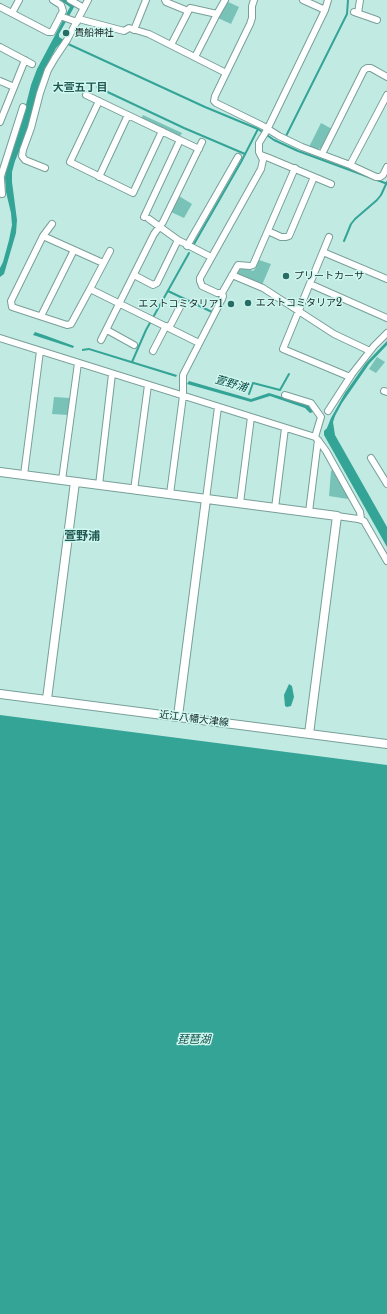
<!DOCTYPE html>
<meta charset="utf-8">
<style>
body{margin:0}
canvas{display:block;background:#c1eae3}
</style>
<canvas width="387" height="1314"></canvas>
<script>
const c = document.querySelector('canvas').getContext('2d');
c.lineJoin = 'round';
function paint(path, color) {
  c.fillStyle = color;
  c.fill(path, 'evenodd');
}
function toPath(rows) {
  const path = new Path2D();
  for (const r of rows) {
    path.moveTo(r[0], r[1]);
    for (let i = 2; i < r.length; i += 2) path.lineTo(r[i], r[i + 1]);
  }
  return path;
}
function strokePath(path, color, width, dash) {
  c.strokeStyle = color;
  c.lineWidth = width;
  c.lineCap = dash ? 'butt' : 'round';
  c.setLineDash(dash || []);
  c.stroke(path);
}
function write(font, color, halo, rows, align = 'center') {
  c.font = font + ' "Libre Baskerville","Noto Sans JP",serif';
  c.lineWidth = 3;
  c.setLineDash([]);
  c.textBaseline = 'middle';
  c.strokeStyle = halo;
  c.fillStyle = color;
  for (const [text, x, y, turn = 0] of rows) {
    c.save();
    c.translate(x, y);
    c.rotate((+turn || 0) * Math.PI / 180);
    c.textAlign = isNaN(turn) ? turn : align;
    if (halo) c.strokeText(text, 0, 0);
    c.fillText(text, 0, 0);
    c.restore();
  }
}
paint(toPath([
 [226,1,239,7,231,24,218,18],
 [143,115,182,133,179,138,141,119],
 [321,123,332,129,322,147,317,150,309,147],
 [179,196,192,204,184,218,171,212],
 [259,260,271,264,262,285,236,274,237,271,241,269,245,268,253,271,255,269],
 [377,357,385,362,376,373,369,369],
 [54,397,70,398,68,415,52,414],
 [333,470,349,498,348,499,329,496,331,471]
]), '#78c2b7');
paint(toPath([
 [60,0,66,0,72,4,75,0,78,0,59,34,59,37,64,40,56,48,46,67,39,85,27,132,15,161,12,172,12,182,17,220,16,233,4,274,0,277,0,268,3,262,9,240,12,225,11,213,6,192,5,178,6,169,19,132,31,85,37,69,70,7],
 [35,332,44,335,74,346,73,348,33,335],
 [387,341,387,345,369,364,342,403,335,416,333,422,335,435,387,527,387,547,324,435,324,431,327,428,331,418,345,393,366,363],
 [89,348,177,375,176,377,89,350,82,351,82,349],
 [189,381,251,399,269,393,308,405,313,412,310,413,305,408,270,396,251,402,187,384],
 [289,684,292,686,294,697,291,706,287,707,285,706,284,695],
 [0,715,387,765,387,1314,0,1314]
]), '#34a497');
strokePath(toPath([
 [66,43,205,107,258,129],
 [97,87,184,128,245,154],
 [285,138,347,14,348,0],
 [344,241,351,224,355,219,377,200,381,195,387,182],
 [194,244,241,162,258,129,274,140,298,151,385,183],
 [168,291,212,312],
 [132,362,146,330,189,253],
 [249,394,253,383,280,390,289,374]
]), '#34a497', 2);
const street = toPath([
 [70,0,84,8],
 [165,0,166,2,188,11],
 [254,0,252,6,252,18,250,24,215,96,214,101,216,103,263,126,279,136,302,147,350,165,376,177,380,177,383,175,387,167],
 [303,0,325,10],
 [0,7,48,32,52,32,63,11,61,5,53,0],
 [354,12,377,20],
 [12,13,19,0],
 [358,13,360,0],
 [217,14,225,0],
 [60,16,77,22],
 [79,19,124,31,129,28,149,34,226,73],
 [134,30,146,0],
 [171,45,190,8,217,14,195,57],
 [0,47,32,64],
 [0,81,14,87],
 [86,95,199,149],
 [99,101,70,162,133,193,162,131],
 [0,122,25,60],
 [322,154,364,70,367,68,371,68,387,77],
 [261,155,269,158,331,184],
 [350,165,387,95],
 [45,168,25,160,22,156,23,150,31,128,40,93,48,70,55,58,67,40,88,0],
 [295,168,253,265,250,266,238,265,222,293,217,293,202,286,200,281,200,278,261,169,263,160,259,152,259,143,267,130,325,10,328,0],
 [99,177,128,115],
 [0,179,23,107],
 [1,179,2,194],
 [144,217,180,140],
 [149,219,178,240,211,257],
 [52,224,43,236,11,301,12,307,67,325,71,324,90,289,199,343],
 [268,231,281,237,286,237,289,236,314,177],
 [43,236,103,263],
 [329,237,283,349,350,377],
 [187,246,238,157],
 [323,252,387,279],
 [134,275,153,285,157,283,178,240],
 [232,275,263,288,334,334,370,351],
 [310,284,387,318],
 [90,289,110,251],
 [41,316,74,250],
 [169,328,182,303],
 [107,330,134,345],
 [0,338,315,437,318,440,326,451,360,512,361,519],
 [101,340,154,234,163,222,202,142],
 [153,351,166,326],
 [384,391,387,392],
 [285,395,311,403,321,417,315,437],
 [328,411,352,374,374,346,387,333],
 [371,458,387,484],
 [24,475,40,351],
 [62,480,78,363],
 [99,485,112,374],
 [134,490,148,385],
 [170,494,183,396,183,375,222,299,223,296,222,293],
 [206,499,218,407],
 [240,503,251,417],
 [275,508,285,428],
 [309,512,318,440],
 [337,516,358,519,364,521,387,561]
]);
const secondary = toPath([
 [0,472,337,516,309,734],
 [0,694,387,744],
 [47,699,75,482],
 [178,716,206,499]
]);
strokePath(street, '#789f98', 8);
strokePath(secondary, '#789f98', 10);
strokePath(street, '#fff', 6);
strokePath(secondary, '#fff', 8);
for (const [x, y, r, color] of [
 [66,33,4,"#266e64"],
 [286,276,4,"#266e64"],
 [248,303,4,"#266e64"],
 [231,304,4,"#266e64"]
]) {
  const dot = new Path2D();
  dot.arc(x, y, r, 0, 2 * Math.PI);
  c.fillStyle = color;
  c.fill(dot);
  strokePath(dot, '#cef7f0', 1.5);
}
write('10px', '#192926', '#cef7f0', [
 ["貴船神社",74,33],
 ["プリートカーサ",294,276],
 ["エストコミタリア2",256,303],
 ["エストコミタリア1",223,304,"right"]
], 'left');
write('10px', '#192926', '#cef7f0', [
 ["近江八幡大津線",194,719,7]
]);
write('bold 11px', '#215952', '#cef7f0', [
 ["大萱五丁目",80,88]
]);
write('italic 11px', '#0c4d45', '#cef7f0', [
 ["萱野浦",231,384,16],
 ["琵琶湖",194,1040]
]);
write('bold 12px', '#215952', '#cef7f0', [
 ["萱野浦",82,537]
]);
</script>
